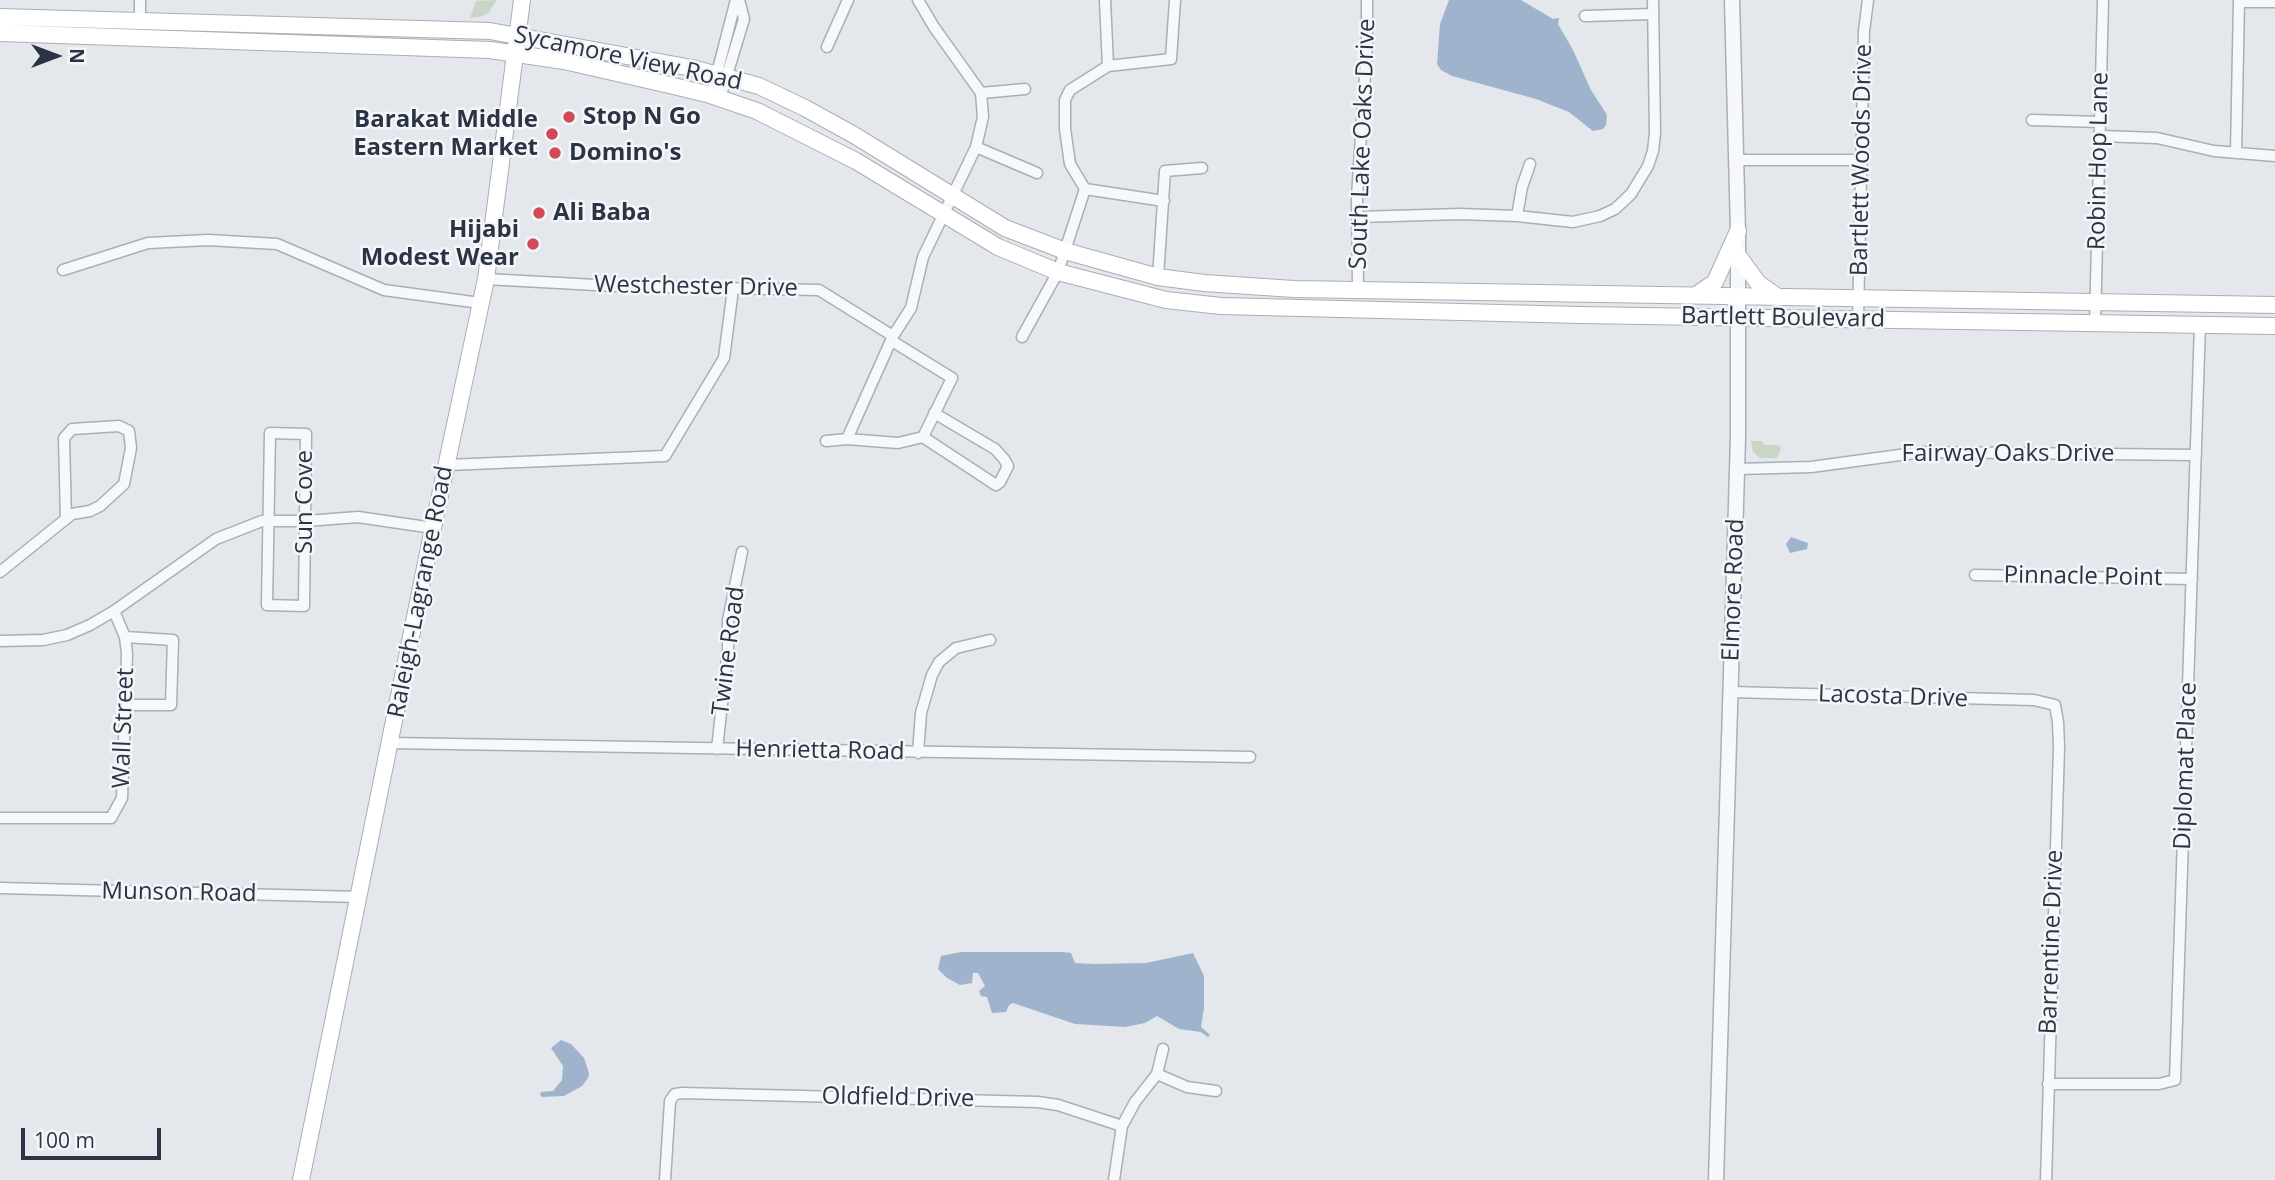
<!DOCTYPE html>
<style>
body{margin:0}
#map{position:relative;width:2275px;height:1180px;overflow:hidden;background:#e4e7ec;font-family:"Open Sans",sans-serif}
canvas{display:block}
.north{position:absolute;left:21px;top:21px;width:70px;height:70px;-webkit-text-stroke:5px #f4f6f9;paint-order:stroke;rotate:90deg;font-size:19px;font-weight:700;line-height:28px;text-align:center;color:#2b3445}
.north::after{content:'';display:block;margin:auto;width:24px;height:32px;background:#2b3445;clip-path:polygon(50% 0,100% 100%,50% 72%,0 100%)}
.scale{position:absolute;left:21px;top:1128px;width:140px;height:32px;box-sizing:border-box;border:4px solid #2b3445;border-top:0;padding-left:9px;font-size:21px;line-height:24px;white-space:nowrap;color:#2b3445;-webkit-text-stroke:5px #f4f6f9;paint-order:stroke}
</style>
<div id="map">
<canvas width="2275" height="1180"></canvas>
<div class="north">N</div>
<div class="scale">100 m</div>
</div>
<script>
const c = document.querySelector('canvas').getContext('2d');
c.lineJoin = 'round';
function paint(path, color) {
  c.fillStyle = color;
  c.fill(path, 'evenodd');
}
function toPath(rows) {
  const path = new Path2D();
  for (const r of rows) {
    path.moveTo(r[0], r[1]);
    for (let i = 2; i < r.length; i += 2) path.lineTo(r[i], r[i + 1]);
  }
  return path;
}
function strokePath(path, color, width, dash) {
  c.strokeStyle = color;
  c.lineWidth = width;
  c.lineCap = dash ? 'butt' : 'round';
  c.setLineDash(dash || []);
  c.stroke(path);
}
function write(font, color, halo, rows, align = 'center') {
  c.font = font + ' "Open Sans",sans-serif';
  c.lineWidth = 5;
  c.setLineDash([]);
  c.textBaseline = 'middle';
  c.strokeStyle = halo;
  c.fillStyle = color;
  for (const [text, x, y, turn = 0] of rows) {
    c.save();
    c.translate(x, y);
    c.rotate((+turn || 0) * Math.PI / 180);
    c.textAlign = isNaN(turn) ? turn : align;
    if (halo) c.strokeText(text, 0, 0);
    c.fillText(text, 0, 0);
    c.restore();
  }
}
paint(toPath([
 [497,0,488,13,480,17,470,18,476,1],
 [1751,441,1762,441,1764,445,1778,445,1781,448,1777,458,1760,458,1753,452]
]), '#c9d6c5');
paint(toPath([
 [1449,0,1521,0,1553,19,1559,18,1558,24,1573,50,1591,90,1607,115,1606,125,1603,129,1593,131,1569,112,1536,99,1452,76,1441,70,1437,64,1440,24],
 [1791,537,1808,543,1807,549,1790,553,1786,544],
 [961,952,1063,952,1071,953,1075,963,1094,964,1146,963,1193,953,1204,976,1204,1008,1201,1027,1210,1035,1208,1037,1201,1032,1179,1029,1157,1016,1145,1023,1125,1027,1075,1024,1013,1003,1009,1005,1006,1012,992,1013,987,997,981,996,979,991,985,986,978,973,973,973,972,983,960,985,947,978,938,969,941,956],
 [561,1040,571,1044,584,1058,589,1073,588,1078,582,1086,564,1096,542,1097,540,1095,541,1092,553,1091,562,1080,563,1066,551,1048]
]), '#9fb4cc');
const minor = toPath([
 [1105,0,1108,66],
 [2239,2,2275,2],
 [1585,16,1653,14],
 [140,24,140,0],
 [827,47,848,0],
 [981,93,1025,89],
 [711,96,736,0],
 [720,98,744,19,739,0],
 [2032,120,2100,122],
 [2100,136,2157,138,2214,151,2275,156],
 [976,147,1037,173],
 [2236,153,2239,0],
 [1735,160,1862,160],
 [1085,189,1164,201],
 [1517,216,1522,187,1530,164],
 [1358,217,1460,214,1517,216,1573,222,1600,216,1615,209,1631,194,1648,166,1653,151,1655,133,1653,0],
 [63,270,148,243,208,240,277,244,384,290,480,303],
 [1158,277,1165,171,1202,168],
 [486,279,614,286,819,290,893,336],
 [1358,289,1357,197,1367,44,1367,0],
 [1858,319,1864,31,1868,0],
 [2095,323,2103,0],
 [1022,337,1058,272,1085,189,1070,164,1065,129,1065,100,1070,90,1108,66,1171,59,1175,0],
 [892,341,952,378,923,437],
 [270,433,306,434,304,606,267,605,270,433],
 [847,439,893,336,911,308,923,257,976,147,983,117,981,93,934,27,918,0],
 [826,441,847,439,898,443,923,437,996,485,1000,482,1008,466,1004,459,995,449,934,413],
 [447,465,665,456,724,358,733,289],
 [1738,469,1811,467,1922,452,2196,455],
 [0,572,72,514,90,511,100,506,124,484,131,448,129,431,119,426,72,429,64,438,66,519],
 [1975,575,2192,579],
 [125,637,173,640,171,705,126,705],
 [0,641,43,640,67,635,90,625,114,611,216,539,262,521,306,521,358,517,433,528],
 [1731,692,2034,700,2055,705,2058,722,2059,747,2046,1180],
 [390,743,1250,757],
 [717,749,728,649,728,620,742,552],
 [918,753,921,713,932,675,939,662,956,648,990,640],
 [0,818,111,818,122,798,127,654,125,637,114,611],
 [0,888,359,897],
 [1157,1074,1187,1087,1216,1091],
 [2048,1084,2159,1084,2175,1080,2200,324],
 [665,1180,670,1101,675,1094,682,1093,1038,1102,1058,1105,1122,1126],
 [1114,1180,1122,1126,1135,1102,1157,1074,1163,1049]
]);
const tertiary = toPath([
 [1716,1180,1738,437,1738,231,1732,0]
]);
const secondary = toPath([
 [0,17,490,31,692,68,759,86,805,108,854,135,1005,228,1065,251,1158,277,1204,283,1294,289,2275,305],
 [0,33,490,50,564,61,665,84,707,94,757,111,856,161,998,247,1058,272,1166,300,1221,306,1580,315,2275,326],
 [1737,254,1758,283,1778,297],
 [1696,295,1715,282,1738,231],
 [301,1180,433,528,486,279,522,0]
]);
strokePath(minor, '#a9aeb7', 13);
strokePath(tertiary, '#a9aeb7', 17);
strokePath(secondary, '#a9aeb7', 18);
strokePath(minor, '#f7f8fa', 10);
strokePath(tertiary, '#f7f8fa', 14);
strokePath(secondary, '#fff', 16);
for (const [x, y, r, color] of [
 [569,117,7,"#d1495b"],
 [552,134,7,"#d1495b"],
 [555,153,7,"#d1495b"],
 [539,213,7,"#d1495b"],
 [533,244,7,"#d1495b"]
]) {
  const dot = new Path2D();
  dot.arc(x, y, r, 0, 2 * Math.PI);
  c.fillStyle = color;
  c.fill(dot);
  strokePath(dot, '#f4f6f9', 2.5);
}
write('24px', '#2b3445', '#f4f6f9', [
 ["Sycamore View Road",628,59,12],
 ["South Lake Oaks Drive",1363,144,-88],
 ["Bartlett Woods Drive",1862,160,-89],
 ["Robin Hop Lane",2099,161,-89],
 ["Westchester Drive",696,287,1],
 ["Bartlett Boulevard",1783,318,1],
 ["Fairway Oaks Drive",2008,454],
 ["Sun Cove",305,502,-90],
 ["Pinnacle Point",2083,577,1],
 ["Elmore Road",1734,590,-88],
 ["Raleigh-Lagrange Road",421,592,-79],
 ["Twine Road",729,651,-83],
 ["Lacosta Drive",1893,697,2],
 ["Wall Street",124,728,-88],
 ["Henrietta Road",820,751,1],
 ["Diplomat Place",2186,766,-88],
 ["Munson Road",179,893,1],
 ["Barrentine Drive",2052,942,-88],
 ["Oldfield Drive",898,1098,1]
]);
write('bold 24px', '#2b3445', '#f4f6f9', [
 ["Stop N Go",583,117],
 ["Barakat Middle",538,120,"right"],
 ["Eastern Market",538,148,"right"],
 ["Domino's",569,153],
 ["Ali Baba",553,213],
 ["Hijabi",519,230,"right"],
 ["Modest Wear",519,258,"right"]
], 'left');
</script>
